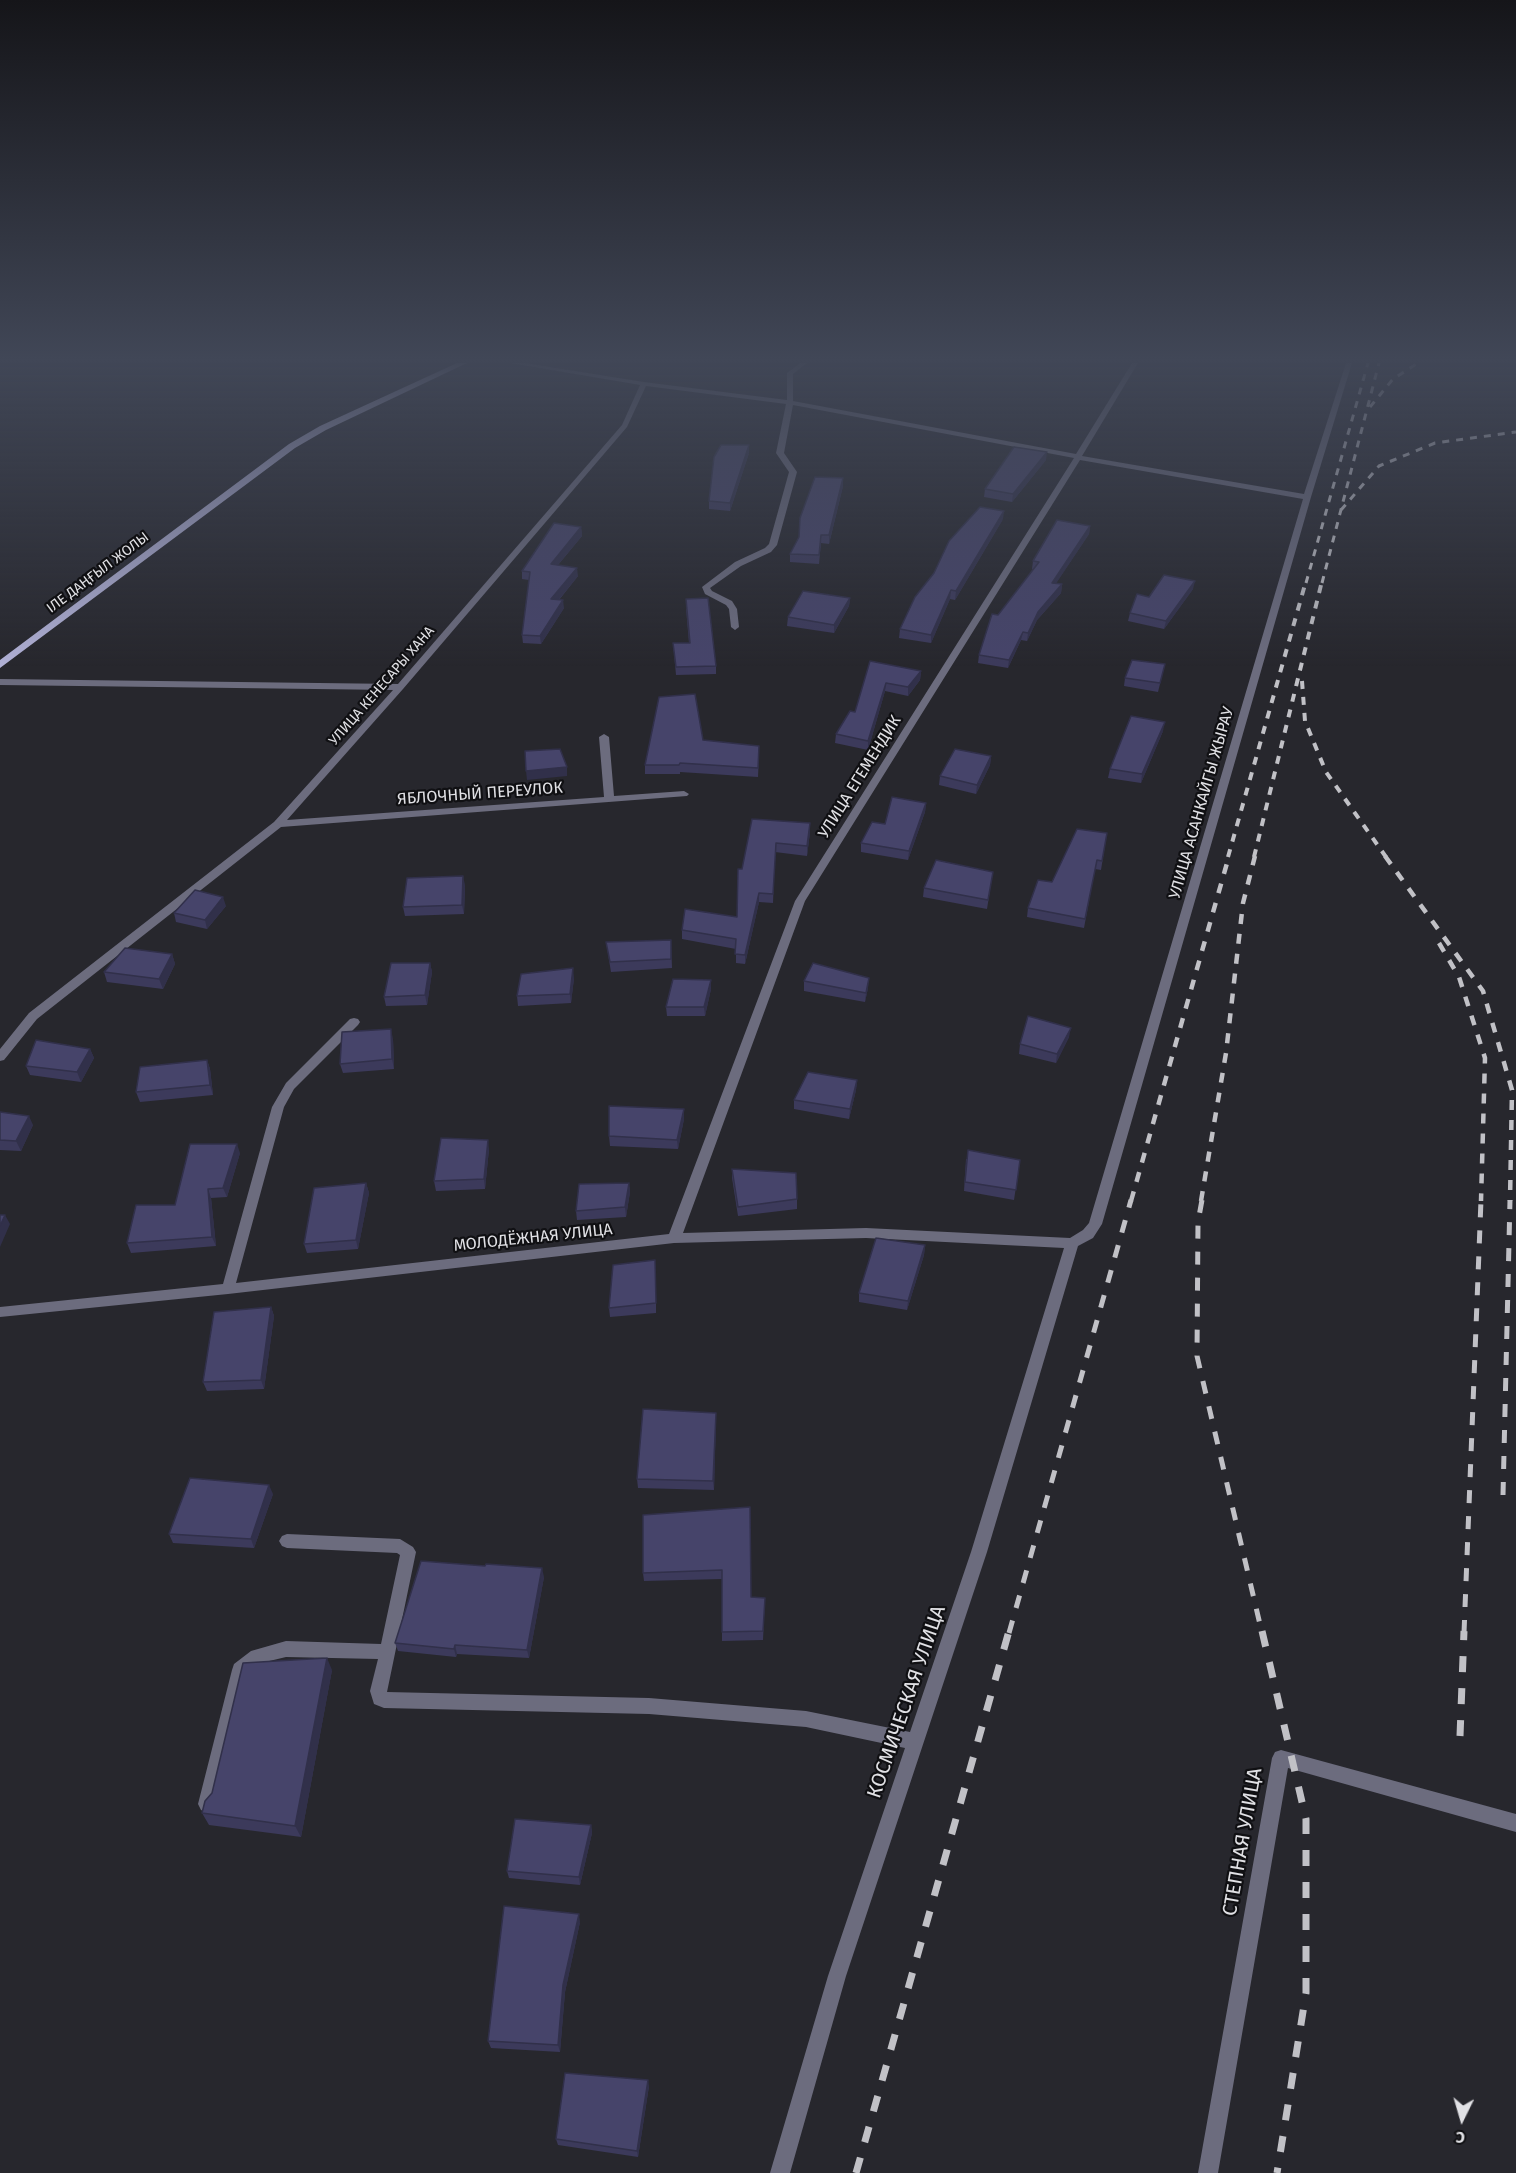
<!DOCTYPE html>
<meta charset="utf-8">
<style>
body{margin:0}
#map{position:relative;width:1516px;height:2173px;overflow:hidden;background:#27272d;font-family:"Fira Sans",sans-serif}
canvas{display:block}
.north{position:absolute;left:1432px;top:2089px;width:60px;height:60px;-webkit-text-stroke:4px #101013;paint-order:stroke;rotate:185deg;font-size:16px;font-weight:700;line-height:24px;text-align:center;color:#e1e1e5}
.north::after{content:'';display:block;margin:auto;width:21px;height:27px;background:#e1e1e5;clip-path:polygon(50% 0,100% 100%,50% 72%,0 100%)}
</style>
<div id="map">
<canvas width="1516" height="2173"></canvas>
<div class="north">С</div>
</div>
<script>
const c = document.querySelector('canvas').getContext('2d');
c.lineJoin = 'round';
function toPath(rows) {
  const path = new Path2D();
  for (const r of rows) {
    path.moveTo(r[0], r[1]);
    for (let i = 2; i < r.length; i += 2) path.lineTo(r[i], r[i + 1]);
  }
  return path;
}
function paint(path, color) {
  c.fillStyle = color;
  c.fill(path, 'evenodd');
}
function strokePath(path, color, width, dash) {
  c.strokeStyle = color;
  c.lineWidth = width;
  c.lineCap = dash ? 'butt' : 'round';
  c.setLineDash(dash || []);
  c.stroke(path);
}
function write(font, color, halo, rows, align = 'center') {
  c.font = font + ' "Fira Sans",sans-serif';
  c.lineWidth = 4.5;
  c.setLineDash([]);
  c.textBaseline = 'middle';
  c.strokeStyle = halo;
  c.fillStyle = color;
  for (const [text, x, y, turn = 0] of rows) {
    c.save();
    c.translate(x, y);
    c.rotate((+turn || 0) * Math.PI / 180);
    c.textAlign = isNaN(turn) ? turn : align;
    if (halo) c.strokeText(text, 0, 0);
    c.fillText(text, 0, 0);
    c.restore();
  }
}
paint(toPath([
 [510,363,525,363,644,382,787,400,787,373,800,363,807,363,793,374,793,401,1076,454,1132,363,1138,363,1082,456,1304,494,1346,363,1352,363,1311,497,1102,1224,1093,1238,1078,1246,987,1552,846,1976,790,2173,770,2173,828,1976,905,1748,806,1727,649,1714,384,1708,374,1704,370,1691,378,1659,286,1657,261,1663,247,1674,216,1804,213,1810,207,1813,201,1810,198,1804,232,1670,234,1664,251,1651,286,1641,381,1644,400,1555,397,1553,287,1548,282,1546,279,1541,282,1536,287,1534,400,1539,413,1547,416,1552,387,1692,649,1698,806,1711,910,1732,971,1552,1064,1248,866,1238,674,1243,228,1294,0,1317,0,1307,223,1284,272,1107,286,1083,350,1019,354,1018,358,1019,360,1022,358,1025,294,1089,284,1107,236,1283,669,1234,795,901,1074,458,793,405,784,453,797,472,777,545,771,552,741,566,710,588,712,591,732,601,737,609,739,627,735,630,731,627,729,609,726,605,705,594,702,587,735,562,765,548,769,544,789,472,776,453,786,404,646,386,627,427,403,689,287,820,604,797,599,737,604,734,609,737,614,796,684,791,689,794,687,796,281,827,37,1019,4,1060,0,1061,0,1049,29,1013,274,822,393,690,0,685,0,679,398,684,622,425,640,385,510,363],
 [1080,460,1303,499,1089,1223,1083,1230,1070,1238,866,1228,683,1233,805,901,1080,460],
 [1281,1750,1516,1814,1516,1832,1288,1768,1218,2173,1198,2173,1272,1758,1275,1752,1281,1750]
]), '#6c6c7e');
paint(toPath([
 [457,363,467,363,326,430,295,448,0,668,0,660,289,444,320,426,457,363]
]), '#b0b0d5');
strokePath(toPath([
 [1370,407,1393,379,1418,363],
 [1341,510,1379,466,1435,443,1516,432],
 [1306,583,1368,363],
 [1322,583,1379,363]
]), '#c1c1c6', 3, [7, 7]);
strokePath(toPath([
 [1302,681,1305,721,1326,772,1386,857],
 [1228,857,1306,581],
 [1254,857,1322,581]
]), '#c1c1c6', 4, [8, 8]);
strokePath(toPath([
 [1385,856,1483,991,1512,1090,1510,1201],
 [1439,943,1459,977,1485,1058,1481,1201],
 [1131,1201,1229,856],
 [1201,1201,1226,1053,1243,903,1255,856]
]), '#c1c1c6', 4.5, [10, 10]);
strokePath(toPath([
 [1202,1200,1198,1222,1197,1356,1262,1633],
 [1503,1495,1510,1200],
 [1009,1633,1131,1200],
 [1464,1633,1481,1200]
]), '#c1c1c6', 5, [13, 13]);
strokePath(toPath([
 [1262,1631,1306,1819,1306,1993,1277,2173],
 [1460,1736,1464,1631],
 [856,2173,1009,1631]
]), '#c1c1c6', 7, [16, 16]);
paint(toPath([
 [749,453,730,511,709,509,709,501],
 [1046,460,1012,502,984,497,985,489],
 [843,478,843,486,829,544,821,543,819,564,790,562,790,554],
 [1003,519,955,600,950,599,931,643,899,638,900,629],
 [1090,526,1089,534,1056,583,1062,584,1061,593,1037,620,1027,641,1021,640,1008,668,978,663,979,655,998,615,1034,569,1032,569,1033,561],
 [581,527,582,536,558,565,578,576,559,600,564,608,541,644,523,643,522,635,529,580,522,579,522,571],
 [1193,589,1164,629,1128,621,1130,613,1149,597],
 [850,598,849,606,834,633,787,626,788,617],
 [686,608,716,666,716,674,676,675,673,643,689,643],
 [870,661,921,671,920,680,908,696,885,691,868,750,835,743,836,734,855,712],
 [1165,664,1158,692,1124,686,1125,678],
 [1163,731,1141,783,1108,778,1110,769],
 [759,755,758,777,680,772,680,774,645,774,645,765],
 [991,756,990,765,976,794,939,785,940,776],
 [926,803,925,812,908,860,861,852,861,843,885,824],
 [752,819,810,832,807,856,775,852,773,903,759,902,745,964,736,963,736,949,682,939,682,930,737,917,742,869],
 [1107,833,1101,870,1095,869,1084,928,1027,917,1028,908,1052,882],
 [993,872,987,909,923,897,924,888],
 [465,885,464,914,405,916,403,907],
 [226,906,207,929,176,922,174,913],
 [671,940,672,968,611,972,606,942],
 [172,954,175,964,163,989,107,982,104,972],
 [430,963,432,972,427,1005,386,1006,384,997],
 [574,978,571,1003,518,1006,517,996],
 [804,981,868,988,865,1002,804,991],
 [711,989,705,1016,667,1016,666,1007],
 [1069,1037,1056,1063,1019,1054,1020,1044],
 [393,1039,394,1069,343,1073,340,1064],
 [90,1049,94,1058,81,1082,30,1075,26,1066],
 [207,1060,210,1069,213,1095,140,1102,136,1092],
 [857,1080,856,1090,849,1119,794,1109,794,1100],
 [0,1112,33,1125,21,1151,0,1150],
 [684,1119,678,1149,610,1146,609,1136],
 [489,1149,485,1189,436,1191,434,1181],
 [240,1153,227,1197,211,1198,216,1246,131,1253,127,1243],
 [966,1159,1020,1160,1014,1200,964,1191],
 [732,1169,797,1199,797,1209,738,1216,732,1178],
 [366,1183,369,1193,358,1249,307,1253,304,1244],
 [629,1183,630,1192,626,1217,577,1220,576,1211],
 [925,1245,924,1255,907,1310,859,1302,859,1293],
 [656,1269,656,1313,610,1317,609,1308],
 [271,1307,274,1316,264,1389,207,1391,203,1382],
 [716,1413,714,1490,638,1488,637,1479],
 [273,1494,254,1548,173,1543,169,1534],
 [750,1507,751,1597,765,1598,763,1640,722,1641,722,1579,644,1581,643,1573],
 [544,1577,529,1658,457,1654,456,1657,398,1651,395,1643],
 [332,1670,301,1837,209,1825,202,1813],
 [591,1825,592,1833,580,1885,509,1878,507,1871],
 [580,1922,565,1992,560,2052,491,2048,488,2041],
 [649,2086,638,2157,558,2145,556,2139]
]), '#3c3a5b');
paint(toPath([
 [749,445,749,453,730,511,730,503],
 [1047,452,1046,460,1012,502,1013,494],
 [843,478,843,486,829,544,829,535],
 [1004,511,1003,519,955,600,956,591],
 [1090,526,1089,534,1051,591,1052,583],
 [581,527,582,536,552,572,551,564],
 [577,568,578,576,552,608,551,599],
 [1195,581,1193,589,1164,629,1166,621],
 [1062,584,1061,593,1037,620,1027,641,1028,633,1038,612],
 [951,590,950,599,931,643,931,635],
 [850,598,849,606,834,633,834,625],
 [563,600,564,608,541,644,540,636],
 [1023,632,1021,640,1008,668,1009,660],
 [921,671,920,680,908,696,908,687],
 [886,683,885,691,868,750,868,741],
 [1165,722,1163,731,1141,783,1142,774],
 [991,756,990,765,976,794,977,785],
 [567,767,567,776,527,780,526,771],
 [926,803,925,812,908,860,909,851],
 [810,823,810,832,807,856,807,846],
 [463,876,465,885,464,914,462,905],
 [759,893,759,902,745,964,745,955],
 [223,897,226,906,207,929,205,920],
 [172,954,175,964,163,989,159,979],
 [430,963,432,972,427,1005,425,995],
 [573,968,574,978,571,1003,570,994],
 [869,978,868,988,865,1002,866,993],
 [711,980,711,989,705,1016,704,1007],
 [1071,1028,1069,1037,1056,1063,1057,1054],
 [391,1029,393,1039,394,1069,392,1059],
 [90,1049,94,1058,81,1082,77,1072],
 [207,1060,210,1069,213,1095,210,1085],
 [857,1080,856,1090,849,1119,850,1109],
 [684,1109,684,1119,678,1149,677,1140],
 [29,1116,33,1125,21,1151,16,1141],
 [488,1140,489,1149,485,1189,484,1179],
 [237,1144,240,1153,227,1197,223,1188],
 [366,1183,369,1193,358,1249,356,1240],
 [629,1183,630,1192,626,1217,625,1207],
 [208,1189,211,1198,216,1246,212,1237],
 [5,1215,10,1224,0,1247,0,1226],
 [925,1245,924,1255,907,1310,908,1301],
 [271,1307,274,1316,264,1389,261,1380],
 [716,1413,716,1422,714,1490,713,1481],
 [269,1485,273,1494,254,1548,251,1539],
 [542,1568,544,1577,529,1658,527,1650],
 [455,1645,457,1654,456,1657,454,1649],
 [327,1658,332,1670,301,1837,295,1826],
 [591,1825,592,1833,580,1885,579,1877],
 [579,1914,580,1922,565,1992,560,2052,558,2045,563,1985],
 [648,2080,649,2086,638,2157,637,2151]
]), '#31304a');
const building = toPath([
 [721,445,749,445,730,503,709,501,714,457,721,445],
 [1014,447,1047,452,1013,494,985,489,1014,447],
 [815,477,843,478,829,535,821,535,819,555,790,554,799,537,800,518,815,477],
 [980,507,1004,511,956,591,951,590,931,635,900,629,915,597,934,573,949,541,980,507],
 [1057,520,1090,526,1052,583,1062,584,1038,612,1028,633,1023,632,1009,660,979,655,992,614,998,615,1039,562,1033,561,1057,520],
 [554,523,581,527,551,564,577,568,551,599,563,600,540,636,522,635,530,572,522,571,554,523],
 [1164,575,1195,581,1166,621,1130,613,1137,594,1149,597,1164,575],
 [803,591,850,598,834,625,788,617,803,591],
 [708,598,716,666,676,667,673,643,690,643,686,599,708,598],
 [1132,660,1165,664,1160,683,1125,678,1132,660],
 [870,661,921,671,908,687,886,683,868,741,836,734,850,711,855,712,870,661],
 [695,694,703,740,759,746,758,768,680,763,679,765,645,765,659,697,695,694],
 [1131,716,1165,722,1142,774,1110,769,1131,716],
 [560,749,567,767,526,771,525,751,560,749],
 [955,749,991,756,977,785,940,776,955,749],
 [892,797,926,803,909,851,861,843,872,822,885,824,892,797],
 [752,819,810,823,807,846,776,843,773,894,759,893,745,955,735,954,736,939,682,930,685,909,737,917,738,869,742,869,752,819],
 [1077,829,1107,833,1102,861,1097,860,1085,919,1028,908,1038,880,1052,882,1077,829],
 [936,860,993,872,988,900,924,888,936,860],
 [463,876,462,905,403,907,407,878,463,876],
 [195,890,223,897,205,920,174,913,195,890],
 [671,940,671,959,610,962,606,942,671,940],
 [125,948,172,954,159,979,104,972,125,948],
 [391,963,430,963,425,995,384,997,391,963],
 [813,963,869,978,866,993,804,981,813,963],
 [573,968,570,994,517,996,521,974,573,968],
 [673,979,711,980,704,1007,666,1007,673,979],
 [1028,1016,1071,1028,1057,1054,1020,1044,1028,1016],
 [391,1029,392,1059,340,1064,342,1032,391,1029],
 [36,1040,90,1049,77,1072,26,1066,36,1040],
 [207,1060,210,1085,136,1092,140,1067,207,1060],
 [808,1072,857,1080,850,1109,794,1100,808,1072],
 [609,1106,684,1109,677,1140,609,1136,609,1106],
 [0,1112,29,1116,16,1141,0,1140,0,1112],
 [441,1138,488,1140,484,1179,434,1181,441,1138],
 [190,1144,237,1144,223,1188,208,1189,212,1237,127,1243,136,1205,175,1205,190,1144],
 [968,1150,1020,1160,1016,1190,965,1182,968,1150],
 [732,1169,796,1173,797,1199,738,1207,732,1169],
 [366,1183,356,1240,304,1244,314,1188,366,1183],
 [629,1183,625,1207,576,1211,579,1184,629,1183],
 [0,1215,5,1215,0,1226,0,1215],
 [876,1238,925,1245,908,1301,859,1293,876,1238],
 [655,1260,656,1303,609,1308,613,1265,655,1260],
 [271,1307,261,1380,203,1382,214,1312,271,1307],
 [643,1409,716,1413,713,1481,637,1479,643,1409],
 [190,1478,269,1485,251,1539,169,1534,190,1478],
 [750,1507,751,1597,765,1598,763,1631,722,1632,722,1570,643,1573,643,1515,750,1507],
 [421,1561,485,1566,486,1564,542,1568,527,1650,455,1645,454,1649,395,1643,421,1561],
 [327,1658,295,1826,202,1813,205,1801,212,1793,243,1663,327,1658],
 [515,1819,591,1825,579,1877,507,1871,515,1819],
 [504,1906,579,1914,563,1985,558,2045,488,2041,504,1906],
 [565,2073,648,2080,637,2151,556,2139,565,2073]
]);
paint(building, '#46446a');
strokePath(building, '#31304a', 1.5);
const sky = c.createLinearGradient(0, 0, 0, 667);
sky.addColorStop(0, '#151519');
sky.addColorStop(0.54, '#414757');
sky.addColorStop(1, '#41475700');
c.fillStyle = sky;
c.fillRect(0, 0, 1516, 667);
write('14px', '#e1e1e5', '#101013', [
 ["ІЛЕ ДАҢҒЫЛ ЖОЛЫ",98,573,-37],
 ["УЛИЦА КЕНЕСАРЫ ХАНА",382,686,-49]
]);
write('16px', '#e1e1e5', '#101013', [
 ["УЛИЦА ЕГЕМЕНДИК",860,777,-58],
 ["ЯБЛОЧНЫЙ ПЕРЕУЛОК",480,794,-4],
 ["УЛИЦА АСАНКАЙГЫ ЖЫРАУ",1202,803,-74],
 ["МОЛОДЁЖНАЯ УЛИЦА",533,1238,-6]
]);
write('20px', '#e1e1e5', '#101013', [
 ["КОСМИЧЕСКАЯ УЛИЦА",907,1702,-71],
 ["СТЕПНАЯ УЛИЦА",1243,1842,-80]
]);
</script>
